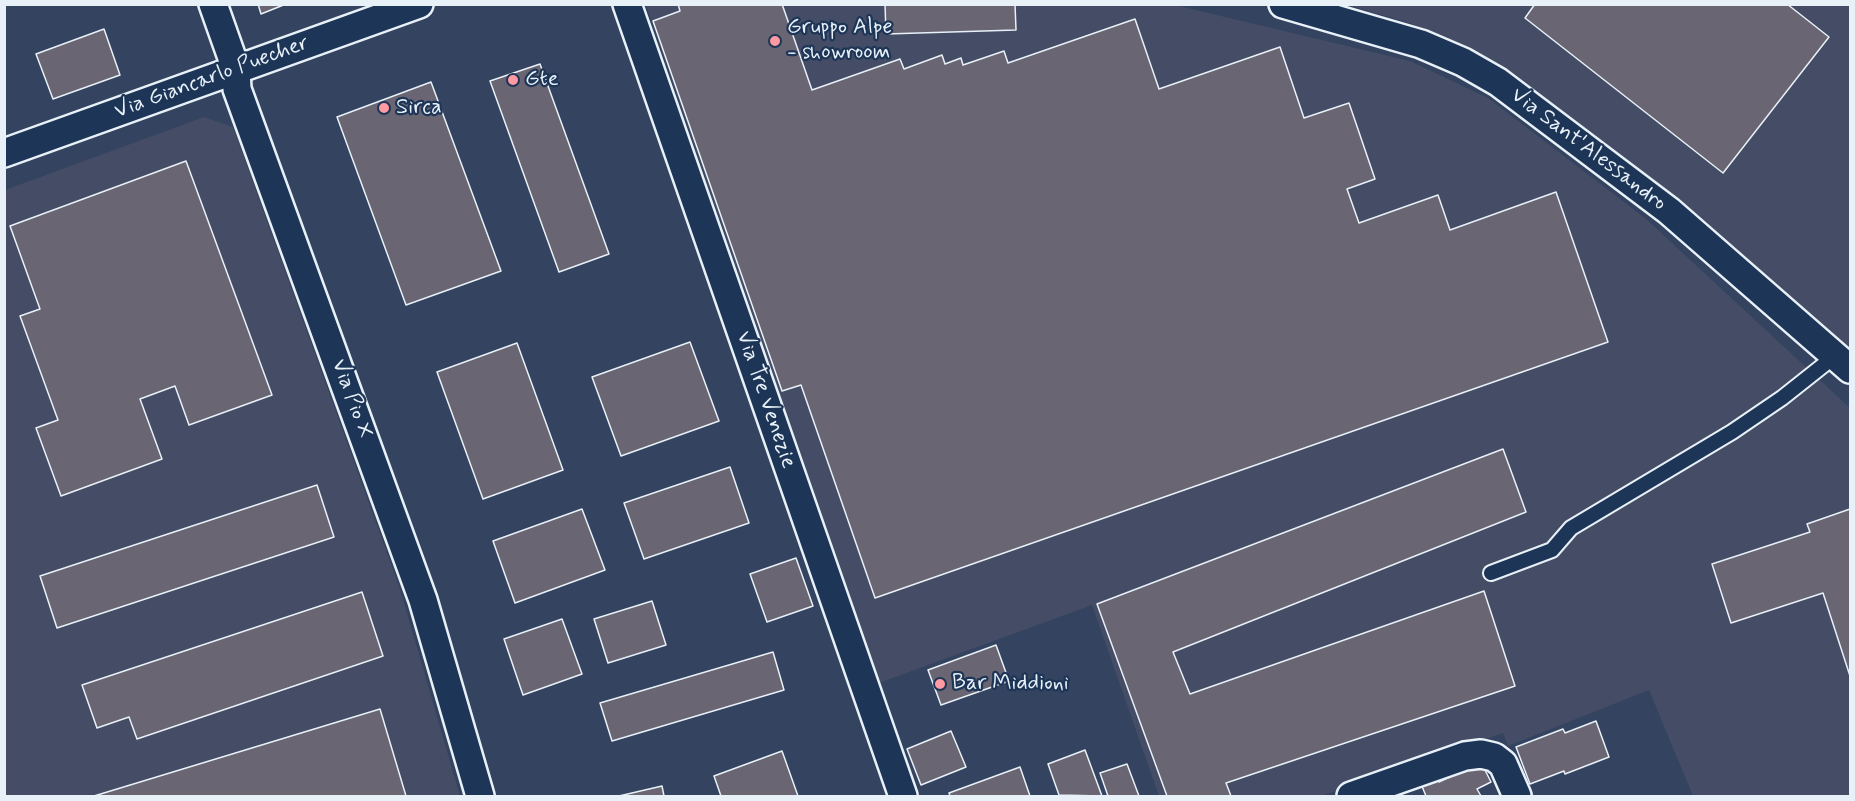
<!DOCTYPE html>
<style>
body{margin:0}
#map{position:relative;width:1855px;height:801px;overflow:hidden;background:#34435f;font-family:Mynerve,sans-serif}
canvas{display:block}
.frame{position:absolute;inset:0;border:6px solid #e8f1f8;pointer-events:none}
</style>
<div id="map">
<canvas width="1855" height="801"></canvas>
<div class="frame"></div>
</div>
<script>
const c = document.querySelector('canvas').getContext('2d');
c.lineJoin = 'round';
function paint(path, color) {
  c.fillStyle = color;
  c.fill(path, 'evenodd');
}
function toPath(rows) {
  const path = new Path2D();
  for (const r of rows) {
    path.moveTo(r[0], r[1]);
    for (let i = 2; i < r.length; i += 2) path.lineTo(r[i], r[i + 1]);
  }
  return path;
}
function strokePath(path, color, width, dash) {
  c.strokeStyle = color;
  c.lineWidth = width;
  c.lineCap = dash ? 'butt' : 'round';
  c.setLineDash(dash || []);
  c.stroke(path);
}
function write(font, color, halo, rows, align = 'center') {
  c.font = font + ' Mynerve,sans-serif';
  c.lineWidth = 4.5;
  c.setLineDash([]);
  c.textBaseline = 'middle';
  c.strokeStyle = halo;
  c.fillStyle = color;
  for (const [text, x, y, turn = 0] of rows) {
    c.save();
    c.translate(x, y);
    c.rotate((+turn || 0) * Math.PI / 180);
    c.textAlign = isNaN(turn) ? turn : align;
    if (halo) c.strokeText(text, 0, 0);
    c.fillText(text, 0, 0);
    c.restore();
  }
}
paint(toPath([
 [646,5,1175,5,1410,61,1488,98,1645,218,1850,408,1850,796,1693,796,1649,690,1508,746,1503,733,1321,796,1159,796,1092,605,879,683],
 [1348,5,1850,5,1850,357,1500,67,1410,23],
 [204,117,233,127,400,589,460,796,5,796,5,190]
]), '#444d65');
const building = toPath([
 [258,4,286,4,261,14,258,4],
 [678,4,782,4,812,90,900,59,904,69,942,55,945,64,961,58,963,65,1004,51,1008,63,1135,19,1159,89,1280,47,1304,118,1349,103,1375,179,1347,189,1359,223,1438,195,1450,230,1556,192,1608,342,875,598,801,385,782,391,653,21,680,11,678,4],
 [885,4,1015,4,1016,30,886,34,885,4],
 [1535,4,1787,4,1829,37,1723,173,1525,18,1535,4],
 [104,29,120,75,53,99,36,54,104,29],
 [540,64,609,254,559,272,490,81,540,64],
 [431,82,501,271,406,305,337,117,431,82],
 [186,161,272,395,189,425,175,386,140,399,162,459,61,496,36,428,58,420,20,316,40,309,10,226,186,161],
 [690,342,719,421,621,456,592,377,690,342],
 [517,343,563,470,483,499,437,372,517,343],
 [1503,449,1526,512,1173,652,1190,694,1484,591,1515,686,1226,783,1231,796,1167,796,1097,604,1503,449],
 [730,467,749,523,644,559,624,503,730,467],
 [317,485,334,537,57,628,40,576,317,485],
 [582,509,605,570,515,603,493,541,582,509],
 [1850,509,1850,676,1823,593,1731,623,1712,564,1810,532,1807,524,1850,509],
 [796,558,813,606,767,622,750,574,796,558],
 [362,592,383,656,137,739,129,717,97,728,82,685,362,592],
 [652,601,666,645,608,663,594,619,652,601],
 [562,619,582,674,523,695,504,639,562,619],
 [996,645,1009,681,941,705,928,670,996,645],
 [773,652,784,690,612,741,600,703,773,652],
 [380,709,406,796,94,796,380,709],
 [1596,721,1609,757,1565,774,1564,771,1530,784,1516,747,1563,729,1565,733,1596,721],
 [951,731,966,767,921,785,907,749,951,731],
 [1085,750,1102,796,1059,795,1048,764,1085,750],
 [782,751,798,796,721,796,714,776,782,751],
 [1481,762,1491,782,1477,789,1481,796,1426,796,1421,784,1436,776,1439,782,1481,762],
 [1127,764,1139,796,1108,796,1100,773,1127,764],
 [1020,767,1030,796,950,796,949,793,1020,767],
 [662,786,664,796,619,796,662,786]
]);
paint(building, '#696573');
strokePath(building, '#e8f1f8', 1.5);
const service = toPath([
 [1491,573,1552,550,1571,528,1732,432,1782,398,1835,356]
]);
const minor = toPath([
 [213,4,236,69,237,89,423,600,480,796],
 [627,4,903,796],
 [1283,4,1421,44,1463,62,1498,82,1669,211,1850,369],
 [4,153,419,4],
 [1351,796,1465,756,1481,754,1494,757,1503,764,1517,796]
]);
strokePath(service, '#e8f1f8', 18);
strokePath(minor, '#e8f1f8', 32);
strokePath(service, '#1d3557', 14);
strokePath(minor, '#1d3557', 27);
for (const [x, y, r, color] of [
 [775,41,6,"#ff9aa2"],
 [513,80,6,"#ff9aa2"],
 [384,108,6,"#ff9aa2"],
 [940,684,6,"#ff9aa2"]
]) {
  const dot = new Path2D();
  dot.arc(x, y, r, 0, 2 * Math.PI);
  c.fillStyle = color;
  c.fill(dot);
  strokePath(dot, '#1d3557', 2);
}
write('22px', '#e8f1f8', '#1d3557', [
 ["Gruppo Alpe",787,28],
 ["- showroom",787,53],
 ["Gte",525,80],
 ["Sirca",396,108],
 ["Bar Middioni",952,684]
], 'left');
write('22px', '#e8f1f8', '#1d3557', [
 ["Via Giancarlo Puecher",212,78,-20],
 ["Via Sant'Alessandro",1588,150,37],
 ["Via Pio X",351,399,70],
 ["Via Tre Venezie",765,400,71]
]);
</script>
